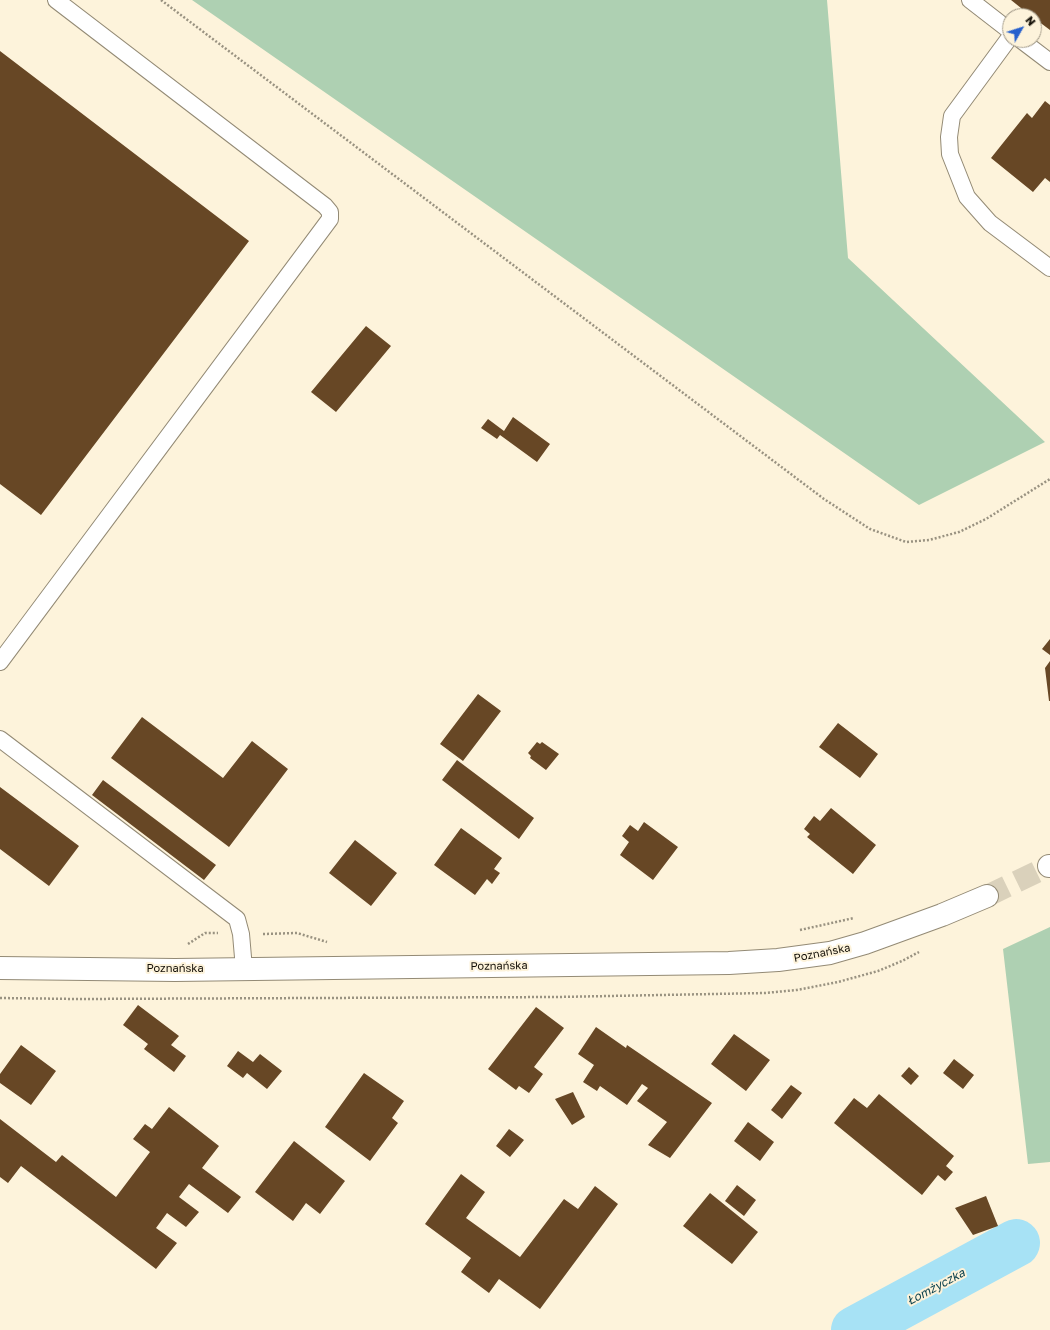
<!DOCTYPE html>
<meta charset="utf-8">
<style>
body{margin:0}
#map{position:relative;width:1050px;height:1330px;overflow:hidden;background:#fdf3db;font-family:"Golos Text",sans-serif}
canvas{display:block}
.north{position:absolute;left:1002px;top:8px;width:40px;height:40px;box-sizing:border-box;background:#fdf3db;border:1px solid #a09887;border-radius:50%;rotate:51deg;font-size:11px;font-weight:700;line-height:16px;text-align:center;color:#141008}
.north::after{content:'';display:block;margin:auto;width:14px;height:18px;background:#2660cd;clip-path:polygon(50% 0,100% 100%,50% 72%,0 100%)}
</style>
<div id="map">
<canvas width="1050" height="1330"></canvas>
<div class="north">N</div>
</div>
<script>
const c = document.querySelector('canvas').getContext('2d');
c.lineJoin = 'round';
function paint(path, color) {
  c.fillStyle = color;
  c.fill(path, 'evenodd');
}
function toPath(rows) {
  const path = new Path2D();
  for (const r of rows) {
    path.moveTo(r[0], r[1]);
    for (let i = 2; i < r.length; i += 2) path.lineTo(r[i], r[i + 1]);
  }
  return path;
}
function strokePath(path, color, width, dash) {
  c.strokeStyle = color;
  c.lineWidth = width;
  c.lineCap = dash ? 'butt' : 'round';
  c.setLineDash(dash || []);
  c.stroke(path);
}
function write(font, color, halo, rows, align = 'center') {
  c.font = font + ' "Golos Text",sans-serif';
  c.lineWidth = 4;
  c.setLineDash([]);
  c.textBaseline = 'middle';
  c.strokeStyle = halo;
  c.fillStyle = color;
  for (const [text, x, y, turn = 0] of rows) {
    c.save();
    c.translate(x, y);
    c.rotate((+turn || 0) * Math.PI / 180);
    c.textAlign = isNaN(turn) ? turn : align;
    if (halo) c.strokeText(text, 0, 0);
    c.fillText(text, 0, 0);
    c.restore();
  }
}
paint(toPath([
 [192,0,827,0,848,258,1045,442,919,505],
 [1050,927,1050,1162,1028,1164,1003,949]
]), '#aed0b2');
strokePath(toPath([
 [855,1330,1016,1243]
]), '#a7e2f5', 48);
paint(toPath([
 [1011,0,1050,0,1050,30,1034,18,1034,16,1031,16],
 [0,51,249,241,41,515,0,484],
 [1045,101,1050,105,1050,182,1045,178,1033,192,991,158,1027,113,1032,118],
 [366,326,391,346,336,412,311,392],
 [513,417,550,444,537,462,500,435,497,439,481,428,488,419,504,431],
 [1050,639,1050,655,1042,649],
 [1050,661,1050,701,1049,701,1045,668],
 [478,694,501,711,463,761,440,744],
 [142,717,223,778,252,741,288,769,229,847,111,758],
 [838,723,878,754,860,778,819,747],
 [537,742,540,744,542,742,559,754,546,770,530,758,531,756,528,753],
 [457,760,534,818,519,839,442,780],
 [103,780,216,865,204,880,92,795],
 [0,787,79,846,49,886,0,849],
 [831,808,876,845,853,874,807,837,810,834,804,829,814,816,820,821],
 [644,822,678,847,653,880,620,855,629,842,622,836,630,825,638,831],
 [461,828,502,858,494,869,500,873,492,884,487,879,475,895,434,865],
 [355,840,397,873,371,906,329,873],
 [138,1005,179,1036,171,1045,186,1056,174,1072,144,1049,148,1044,123,1025],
 [536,1007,564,1028,534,1067,543,1074,529,1093,519,1086,516,1090,488,1069],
 [596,1027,626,1048,627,1045,712,1103,670,1158,648,1145,667,1122,637,1101,648,1088,642,1084,627,1105,600,1086,597,1091,583,1082,594,1065,578,1054],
 [734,1034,770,1060,746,1091,711,1064],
 [21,1045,56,1071,31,1105,0,1083,0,1074],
 [238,1051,253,1062,260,1054,282,1071,267,1089,247,1073,243,1078,227,1066],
 [954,1059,974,1075,963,1089,943,1073],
 [909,1067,919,1076,911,1085,901,1076],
 [364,1073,404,1101,392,1118,398,1123,370,1161,325,1127],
 [791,1085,802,1093,782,1119,771,1110],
 [573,1092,585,1117,572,1125,555,1099],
 [879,1094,954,1156,946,1166,953,1172,945,1181,938,1175,922,1195,834,1123,854,1098,867,1108],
 [169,1107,219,1146,202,1168,241,1197,228,1213,189,1184,179,1197,199,1212,186,1227,167,1213,156,1228,177,1243,156,1269,21,1166,8,1183,0,1177,0,1119,56,1162,62,1155,116,1197,150,1152,133,1139,145,1124,152,1129],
 [748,1122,774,1142,760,1161,734,1141],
 [509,1129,524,1140,510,1157,496,1146],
 [294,1141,345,1181,320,1214,306,1203,293,1221,255,1192],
 [461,1174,485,1192,466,1218,520,1257,564,1199,578,1209,595,1186,618,1204,540,1309,499,1279,489,1293,461,1272,471,1258,425,1224],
 [737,1185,756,1200,744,1216,725,1201],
 [710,1193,758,1232,732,1264,683,1226],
 [986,1196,998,1226,973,1235,955,1208]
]), '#674725');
strokePath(toPath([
 [987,896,1049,866]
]), '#dad1bb', 22, [22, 11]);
const service = toPath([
 [970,0,1010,31],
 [1010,37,952,116,949,137,950,154,967,197,990,223,1050,268],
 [1021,40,1050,62],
 [0,662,330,219,330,212,325,206,56,0],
 [0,739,237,919,241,934,244,969]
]);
const tertiary = toPath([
 [1049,866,1050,866],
 [0,968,175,970,729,963,778,960,830,953,865,943,942,915,987,896]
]);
strokePath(service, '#938a75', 18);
strokePath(tertiary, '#938a75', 24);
strokePath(toPath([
 [161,0,824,499,870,529,906,542,929,540,959,532,986,519,1050,479],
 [800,930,854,918],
 [263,934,297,933,327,942],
 [188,944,205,933,218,933],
 [0,998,77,999,557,997,765,993,797,990,838,982,878,971,902,961,919,952]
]), '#999281', 2.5, [2, 2]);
strokePath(service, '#fff', 16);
strokePath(tertiary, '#fff', 22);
write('11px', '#141008', '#fdf3db', [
 ["Poznańska",822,953,-11],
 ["Poznańska",499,966,-1],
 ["Poznańska",175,969]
]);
write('italic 12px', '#073e4b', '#fdf3db', [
 ["Łomżyczka",936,1287,-28]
]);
</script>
